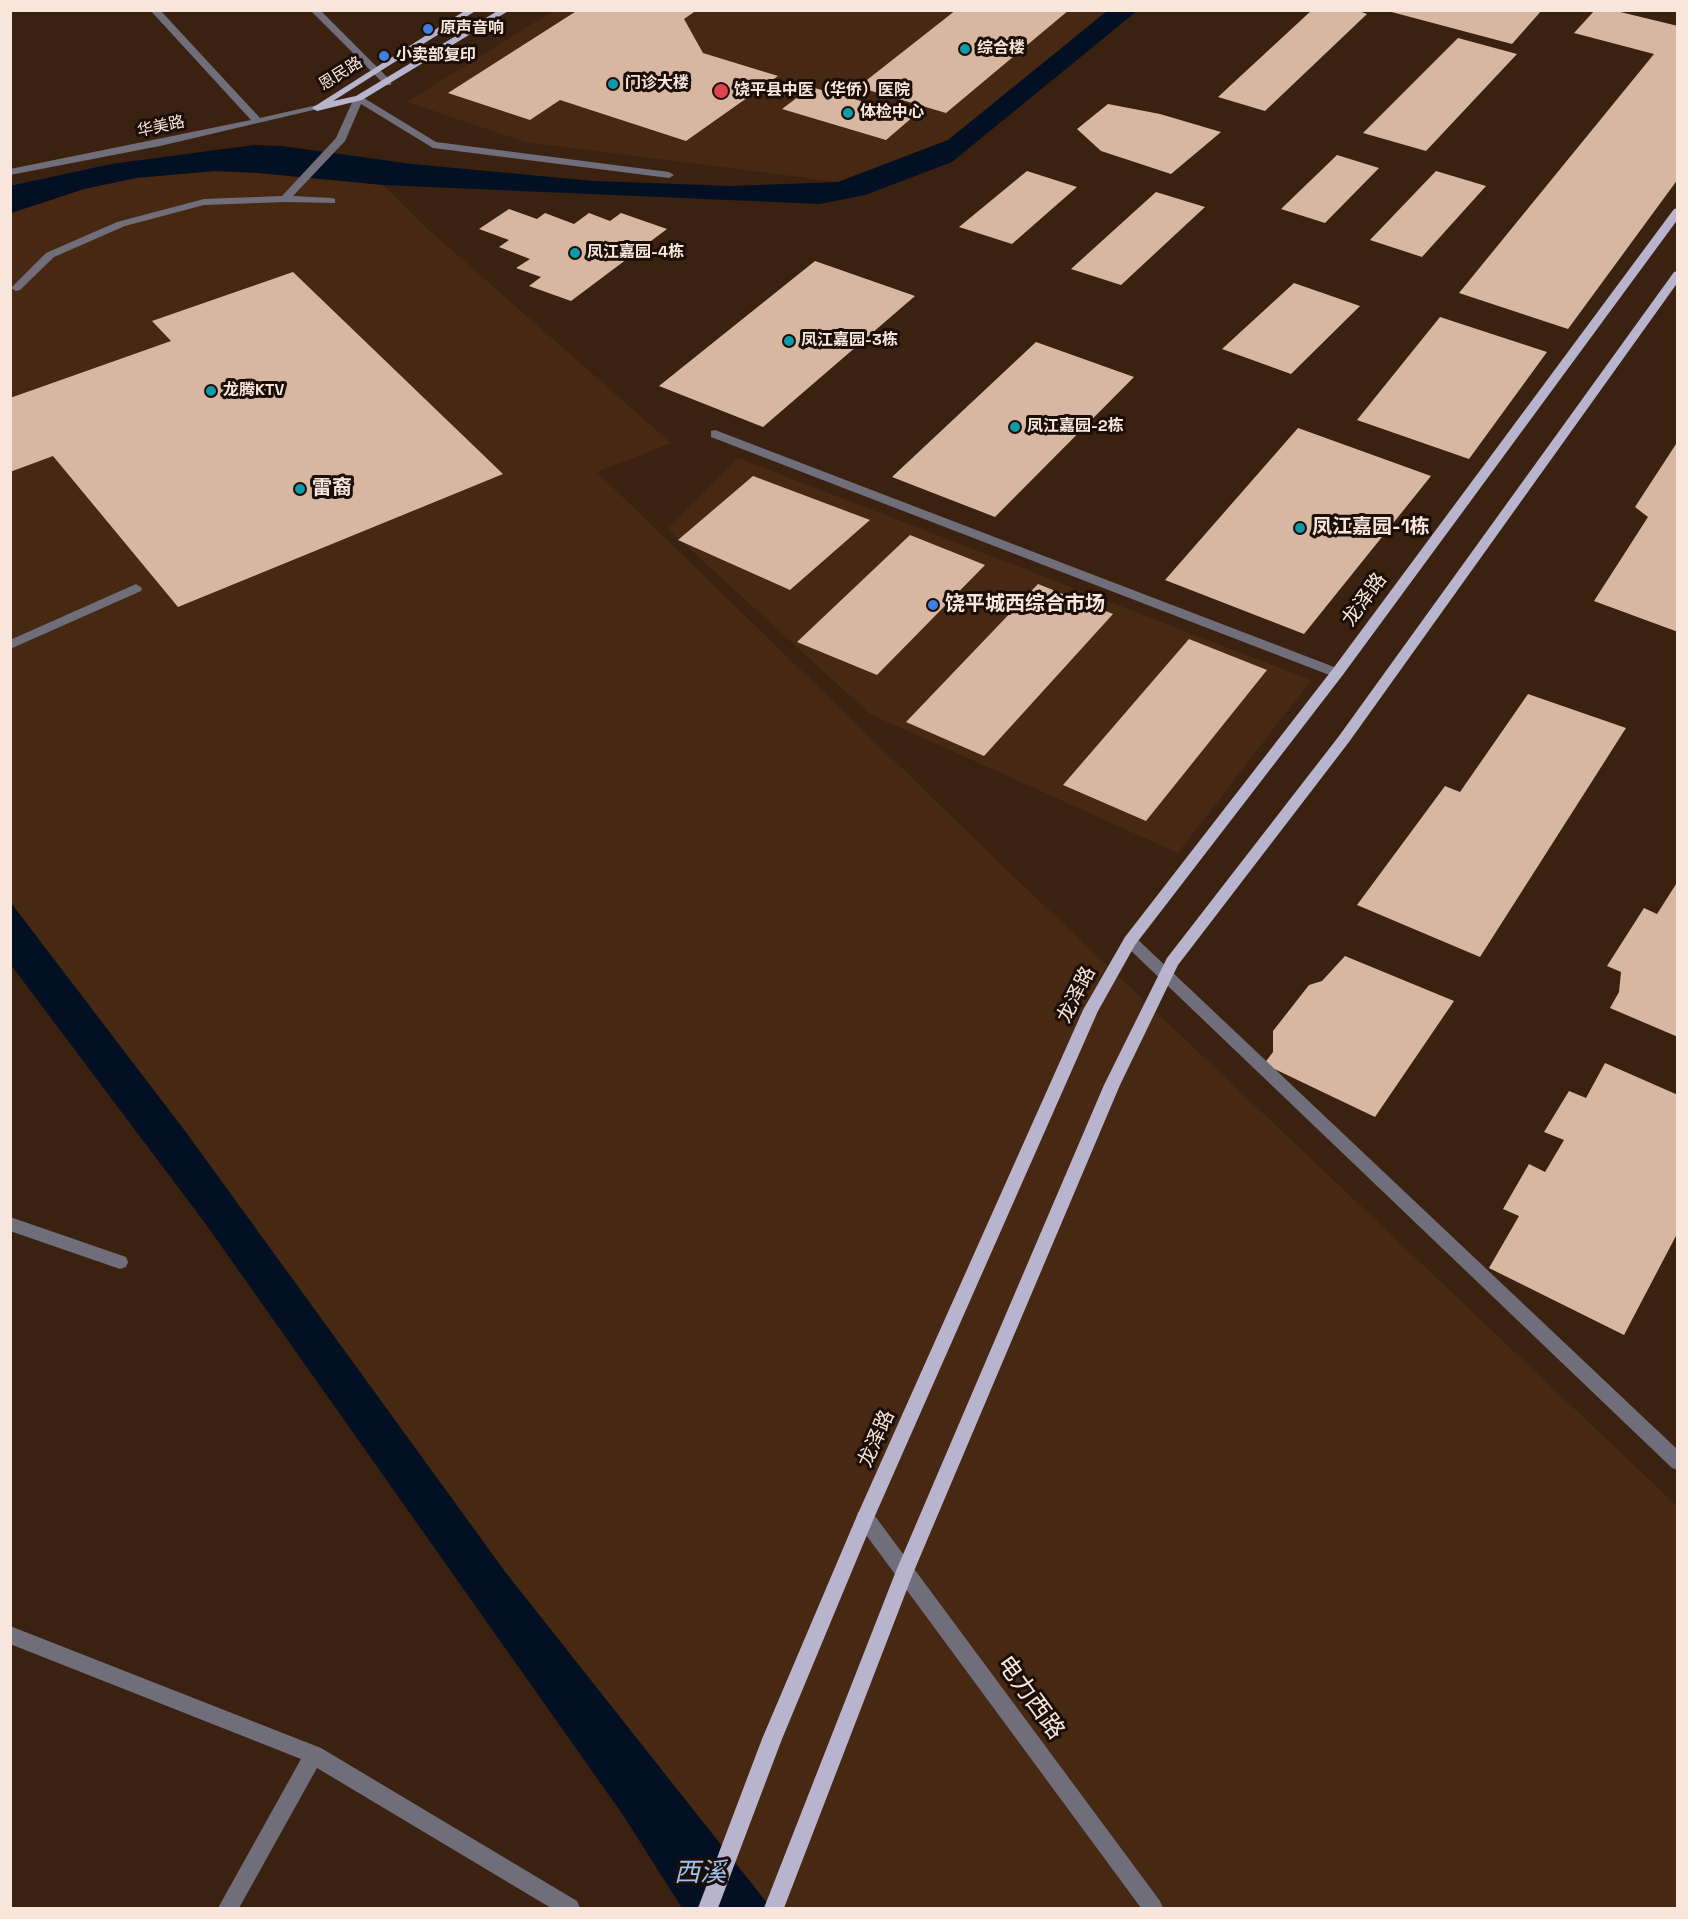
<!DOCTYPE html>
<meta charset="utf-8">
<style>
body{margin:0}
#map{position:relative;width:1688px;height:1919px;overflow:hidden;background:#3b2210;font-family:"Space Grotesk",sans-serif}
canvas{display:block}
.frame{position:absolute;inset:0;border:12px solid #f8e6dc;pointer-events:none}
</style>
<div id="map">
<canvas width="1688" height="1919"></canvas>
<div class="frame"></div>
</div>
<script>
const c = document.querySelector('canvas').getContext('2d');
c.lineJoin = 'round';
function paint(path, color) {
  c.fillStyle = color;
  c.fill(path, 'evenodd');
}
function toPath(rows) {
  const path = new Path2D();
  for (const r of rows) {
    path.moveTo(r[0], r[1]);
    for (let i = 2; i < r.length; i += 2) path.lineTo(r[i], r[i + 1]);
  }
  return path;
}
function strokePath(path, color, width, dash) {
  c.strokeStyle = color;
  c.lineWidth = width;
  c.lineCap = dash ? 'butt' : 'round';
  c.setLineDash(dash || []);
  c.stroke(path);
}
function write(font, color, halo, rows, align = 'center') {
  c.font = font + ' "Space Grotesk","Noto Sans SC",sans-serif';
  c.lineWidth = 6;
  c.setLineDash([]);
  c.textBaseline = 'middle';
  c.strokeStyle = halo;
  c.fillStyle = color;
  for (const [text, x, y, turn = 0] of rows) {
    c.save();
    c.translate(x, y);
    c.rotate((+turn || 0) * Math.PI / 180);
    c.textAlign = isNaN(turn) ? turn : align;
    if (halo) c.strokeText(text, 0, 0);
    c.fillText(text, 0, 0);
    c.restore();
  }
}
paint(toPath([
 [553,11,1114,11,948,140,838,182,525,142,407,102],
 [215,171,258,173,383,185,422,224,671,443,597,472,1014,877,1677,1506,1677,1908,771,1908,506,1573,185,1131,11,903,11,213,84,189,136,178],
 [738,458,1311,680,1178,853,870,714,668,529]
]), '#472812');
paint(toPath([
 [1107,11,1137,11,952,162,865,195,820,204,383,185,258,173,215,171,136,178,84,189,11,213,10,186,111,164,254,145,282,146,412,164,594,181,731,186,838,182,948,140],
 [11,903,185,1131,506,1573,771,1908,682,1908,623,1815,205,1223,11,965]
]), '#031023');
paint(toPath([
 [578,10,697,10,684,19,703,53,778,76,686,141,560,100,530,120,448,93],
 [956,10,1069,10,946,113,858,87],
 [1312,10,1356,10,1367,14,1265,111,1218,97],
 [1384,10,1542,10,1512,44],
 [1595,10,1612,10,1678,26,1678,179,1568,329,1459,293,1654,54,1574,33],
 [1458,38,1517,54,1426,151,1363,133],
 [811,87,914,116,886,140,782,109],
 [1108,104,1160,114,1221,132,1171,174,1101,151,1077,129],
 [1337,155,1379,168,1325,223,1281,209],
 [1027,171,1077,187,1012,244,959,227],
 [1436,171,1486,186,1422,257,1370,240],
 [1156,192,1205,207,1121,285,1071,269],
 [509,209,537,219,545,213,574,224,589,213,610,221,621,213,667,229,571,301,529,286,541,277,516,268,530,259,499,247,509,240,479,229],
 [815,261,915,296,763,427,659,386],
 [293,272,503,474,178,607,53,456,10,472,10,398,171,341,152,321],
 [1294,283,1360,306,1291,374,1222,349],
 [1440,317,1547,352,1469,459,1357,420],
 [1036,342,1134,377,995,517,892,477],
 [1298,428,1431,476,1304,634,1165,580],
 [1678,441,1678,632,1594,601,1648,517,1635,507],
 [753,476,870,520,790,590,678,540],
 [910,535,985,565,877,675,797,642],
 [1038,584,1113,614,984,756,906,722],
 [1189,639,1267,670,1146,821,1063,785],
 [1528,694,1626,728,1480,957,1357,905,1445,786,1460,792],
 [1678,881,1678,1037,1610,1008,1619,992,1621,972,1607,966,1644,908,1657,914],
 [1345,956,1454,1001,1375,1117,1264,1064,1273,1052,1273,1031,1309,985,1322,981],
 [1605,1063,1678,1095,1678,1232,1624,1335,1489,1268,1519,1216,1503,1209,1529,1164,1545,1172,1564,1140,1544,1132,1569,1091,1586,1098]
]), '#d7b7a2');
paint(toPath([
 [150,10,160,10,260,118,317,105,322,108,160,146,10,175,10,169,251,120,150,10],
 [310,10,320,10,391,81,391,85,385,85,310,10],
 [359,95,436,142,669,172,674,175,669,178,433,148,361,104,345,141,293,196,331,198,335,199,335,203,285,202,204,205,125,226,54,257,20,290,16,291,11,288,46,253,117,222,204,199,282,196,336,138,354,98,359,95],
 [715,430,1342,670,1344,673,1337,677,1332,676,711,437,711,431,715,430],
 [136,584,142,588,141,591,10,649,10,640,136,584],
 [1130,936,1135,937,1678,1450,1678,1470,1672,1468,1125,945,1123,941,1125,937,1130,936],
 [10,1217,126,1257,128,1262,126,1267,120,1269,10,1231,10,1217],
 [865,1510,872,1512,1160,1901,1163,1908,1141,1908,858,1524,856,1518,858,1512,865,1510],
 [10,1626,321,1748,577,1901,580,1908,551,1908,317,1768,239,1908,218,1908,301,1759,10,1644,10,1626]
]), '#706e7b');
paint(toPath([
 [466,10,477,10,333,101,356,96,499,10,510,10,362,100,317,111,312,108,466,10],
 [1678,208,1678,219,1342,676,1135,945,1098,1011,874,1518,782,1739,718,1908,698,1908,762,1739,856,1518,1083,1010,1125,937,1332,670,1674,209,1678,208],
 [1678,271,1678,282,1349,742,1178,965,1120,1085,914,1571,784,1908,764,1908,896,1571,1104,1085,1167,958,1339,736,1674,272,1678,271]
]), '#b9b4ce');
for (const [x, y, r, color] of [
 [428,29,6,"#3f7fe0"],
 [965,49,6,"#0f9aa8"],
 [384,56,6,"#3f7fe0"],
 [613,84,6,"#0f9aa8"],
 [721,91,8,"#e0444e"],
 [848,113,6,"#0f9aa8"],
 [575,253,6,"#0f9aa8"],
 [789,341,6,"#0f9aa8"],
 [211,391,6,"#0f9aa8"],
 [1015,427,6,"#0f9aa8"],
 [300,489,6,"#0f9aa8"],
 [1300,528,6,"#0f9aa8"],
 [933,605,6,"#3f7fe0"]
]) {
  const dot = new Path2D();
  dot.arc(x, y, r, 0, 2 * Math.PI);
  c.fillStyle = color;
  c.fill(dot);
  strokePath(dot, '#1a0e07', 2);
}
write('bold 16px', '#f8e6dc', '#1a0e07', [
 ["原声音响",440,29],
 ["综合楼",977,49],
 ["小卖部复印",396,56],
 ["门诊大楼",625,84],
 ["饶平县中医（华侨）医院",734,91],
 ["体检中心",860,113],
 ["凤江嘉园-4栋",587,253],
 ["凤江嘉园-3栋",801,341],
 ["龙腾KTV",223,391],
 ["凤江嘉园-2栋",1027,427]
], 'left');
write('16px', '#f8e6dc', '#1a0e07', [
 ["恩民路",341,74,-32],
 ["华美路",161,127,-12]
]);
write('bold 20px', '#f8e6dc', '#1a0e07', [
 ["雷裔",312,489],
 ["凤江嘉园-1栋",1312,528],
 ["饶平城西综合市场",945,605]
], 'left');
write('20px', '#f8e6dc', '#1a0e07', [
 ["龙泽路",1365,600,-54],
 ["龙泽路",1077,995,-63],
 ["龙泽路",877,1439,-66]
]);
write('24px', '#f8e6dc', '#1a0e07', [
 ["电力西路",1030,1698,54]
]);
write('italic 26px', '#9fc2ee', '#1a0e07', [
 ["西溪",700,1874]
]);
</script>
